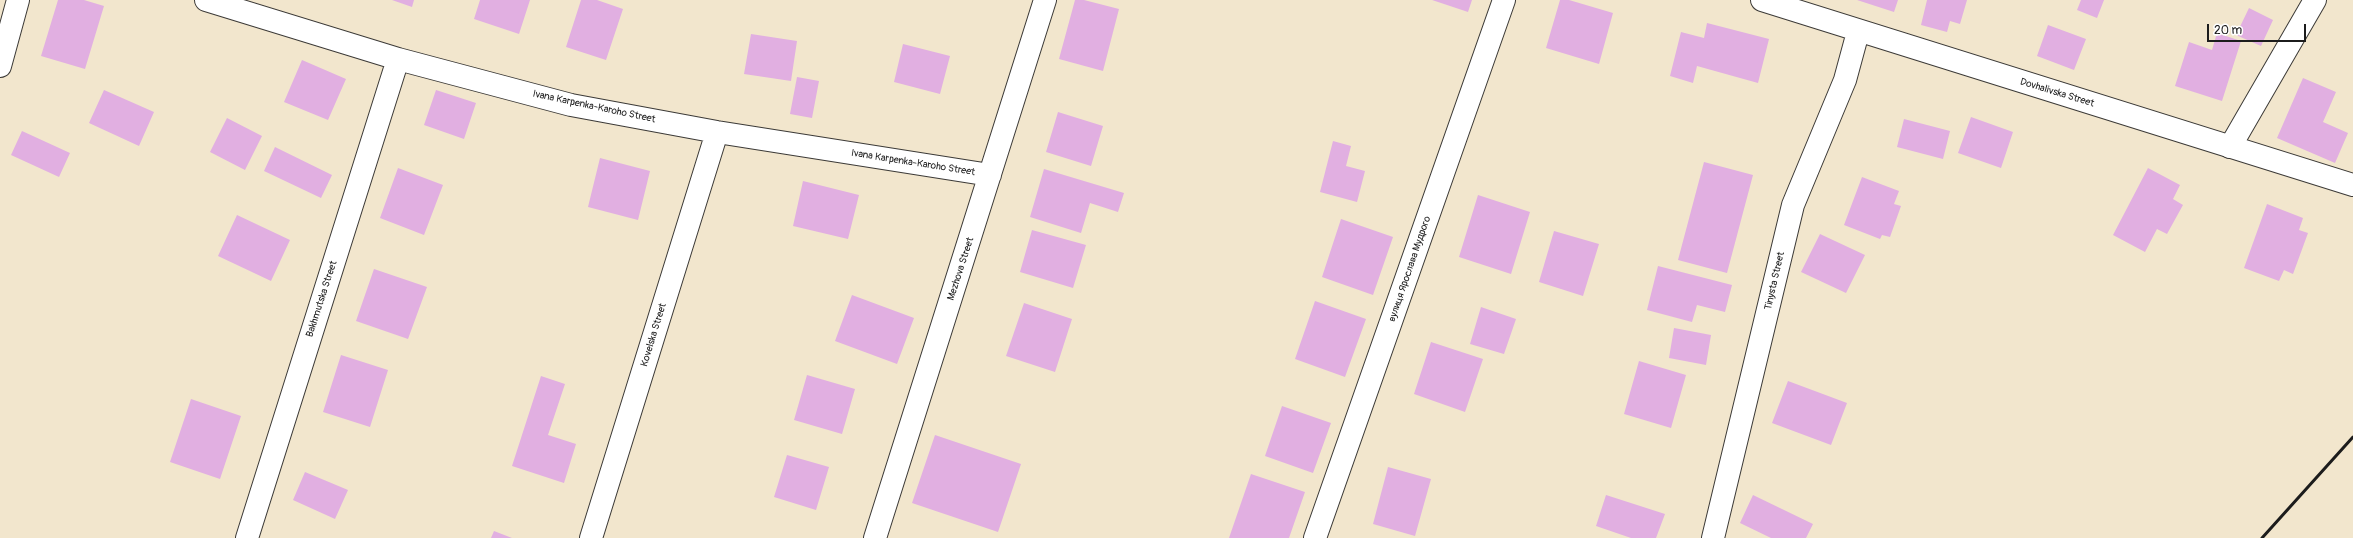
<!DOCTYPE html>
<meta charset="utf-8">
<style>
body{margin:0}
#map{position:relative;width:2353px;height:538px;overflow:hidden;background:#f2e6cd;font-family:Pangolin,sans-serif}
canvas{display:block}
.scale{position:absolute;left:2207px;top:24px;width:99px;height:18px;box-sizing:border-box;border:2px solid #1c1c1c;border-top:0;padding-left:5px;font-size:12px;line-height:14px;white-space:nowrap;color:#1c1c1c;-webkit-text-stroke:3px #fff;paint-order:stroke}
</style>
<div id="map">
<canvas width="2353" height="538"></canvas>
<div class="scale">20 m</div>
</div>
<script>
const c = document.querySelector('canvas').getContext('2d');
c.lineJoin = 'round';
function paint(path, color) {
  c.fillStyle = color;
  c.fill(path, 'evenodd');
}
function toPath(rows) {
  const path = new Path2D();
  for (const r of rows) {
    path.moveTo(r[0], r[1]);
    for (let i = 2; i < r.length; i += 2) path.lineTo(r[i], r[i + 1]);
  }
  return path;
}
function strokePath(path, color, width, dash) {
  c.strokeStyle = color;
  c.lineWidth = width;
  c.lineCap = dash ? 'butt' : 'round';
  c.setLineDash(dash || []);
  c.stroke(path);
}
function write(font, color, halo, rows, align = 'center') {
  c.font = font + ' Pangolin,sans-serif';
  c.lineWidth = 3;
  c.setLineDash([]);
  c.textBaseline = 'middle';
  c.strokeStyle = halo;
  c.fillStyle = color;
  for (const [text, x, y, turn = 0] of rows) {
    c.save();
    c.translate(x, y);
    c.rotate((+turn || 0) * Math.PI / 180);
    c.textAlign = isNaN(turn) ? turn : align;
    if (halo) c.strokeText(text, 0, 0);
    c.fillText(text, 0, 0);
    c.restore();
  }
}
paint(toPath([
 [58,0,84,0,104,6,85,69,41,56],
 [392,0,414,0,412,7],
 [480,0,530,0,519,34,474,19],
 [581,0,597,0,623,9,606,60,566,47],
 [1075,0,1084,0,1119,9,1103,71,1059,59],
 [1432,0,1472,0,1468,12],
 [1560,0,1569,0,1613,13,1599,64,1546,48],
 [1857,0,1898,0,1894,12],
 [1927,0,1967,0,1960,24,1950,21,1947,32,1921,25],
 [2081,0,2104,0,2097,18,2077,10],
 [2249,8,2273,20,2261,46,2236,35],
 [1707,23,1769,39,1758,83,1697,66,1693,83,1670,76,1681,32,1704,38],
 [2048,25,2086,39,2074,70,2037,56],
 [2217,33,2241,41,2222,101,2175,86,2189,42,2212,50],
 [751,34,797,41,791,81,744,74],
 [903,44,950,56,940,94,894,82],
 [302,60,346,79,328,120,284,102],
 [797,77,819,81,812,118,790,114],
 [2303,78,2336,92,2323,122,2348,133,2335,163,2277,138],
 [104,90,154,112,139,146,89,123],
 [436,90,476,103,464,139,424,125],
 [1058,112,1103,126,1091,166,1046,152],
 [1971,117,2013,132,2001,168,1958,153],
 [227,118,262,136,245,170,210,152],
 [1904,119,1950,131,1943,159,1897,147],
 [22,131,70,153,59,177,11,155],
 [1333,141,1351,146,1346,166,1365,171,1357,202,1320,192],
 [275,147,332,175,321,198,264,171],
 [600,158,650,171,638,220,588,207],
 [1704,162,1753,175,1727,273,1678,260],
 [398,168,443,185,424,235,380,218],
 [2148,168,2180,185,2173,199,2183,205,2167,234,2157,229,2145,252,2113,235],
 [1044,169,1124,193,1118,212,1090,203,1081,233,1030,217],
 [1862,177,1899,191,1894,204,1901,206,1890,237,1882,235,1880,239,1844,225],
 [803,181,859,195,848,239,793,226],
 [1478,195,1530,212,1511,274,1459,257],
 [2267,204,2303,218,2299,230,2308,233,2293,274,2284,270,2279,281,2244,268],
 [237,215,290,240,271,281,218,256],
 [1341,219,1393,237,1373,295,1322,277],
 [1032,230,1086,245,1073,288,1020,272],
 [1554,231,1599,244,1583,296,1539,282],
 [1820,234,1865,255,1846,293,1801,272],
 [1658,266,1732,285,1725,312,1697,305,1692,322,1647,310],
 [374,269,427,287,408,339,356,321],
 [852,295,914,318,897,364,835,341],
 [1315,301,1366,319,1345,377,1295,359],
 [1024,303,1072,319,1055,372,1006,356],
 [1481,307,1516,319,1504,354,1470,344],
 [1674,328,1711,335,1706,365,1669,358],
 [1431,342,1483,359,1465,412,1414,394],
 [341,355,388,370,370,427,323,412],
 [1639,361,1686,375,1671,428,1624,414],
 [807,375,855,389,842,434,794,420],
 [541,376,565,384,548,435,576,444,564,483,512,466],
 [1788,381,1847,403,1831,445,1772,423],
 [191,399,241,416,220,479,170,462],
 [1282,406,1331,423,1313,473,1265,456],
 [935,435,1021,464,998,532,912,503],
 [787,455,829,467,816,510,774,497],
 [1388,467,1431,479,1415,536,1373,524],
 [305,472,348,490,335,519,293,500],
 [1251,474,1305,492,1289,538,1229,538],
 [1606,495,1665,514,1656,538,1631,538,1596,526],
 [1753,495,1813,524,1806,538,1771,538,1740,523],
 [494,531,512,538,491,538]
]), '#e1afe1');
const minor = toPath([
 [206,0,398,59,571,105,717,132,990,175],
 [0,66,18,0],
 [2230,147,2315,0],
 [247,538,398,59],
 [591,538,717,132],
 [875,538,1045,0],
 [1315,538,1504,0]
]);
const tertiary = toPath([
 [1762,0,2353,185],
 [1713,538,1793,205,1845,80,1858,32]
]);
strokePath(minor, '#3c3a37', 24);
strokePath(tertiary, '#3c3a37', 24);
strokePath(minor, '#fff', 22);
strokePath(tertiary, '#fff', 22);
strokePath(toPath([
 [2262,538,2353,437]
]), '#1c1c1c', 3);
write('10px', '#1c1c1c', '#fff', [
 ["Dovhalivska Street",2057,93,17],
 ["Ivana Karpenka-Karoho Street",594,107,12],
 ["Ivana Karpenka-Karoho Street",913,163,9],
 ["Mezhova Street",961,269,-72],
 ["вулиця Ярослава Мудрого",1410,269,-71],
 ["Tinysta Street",1775,281,-77],
 ["Bakhmutska Street",322,299,-72],
 ["Kovelska Street",654,335,-73]
]);
</script>
